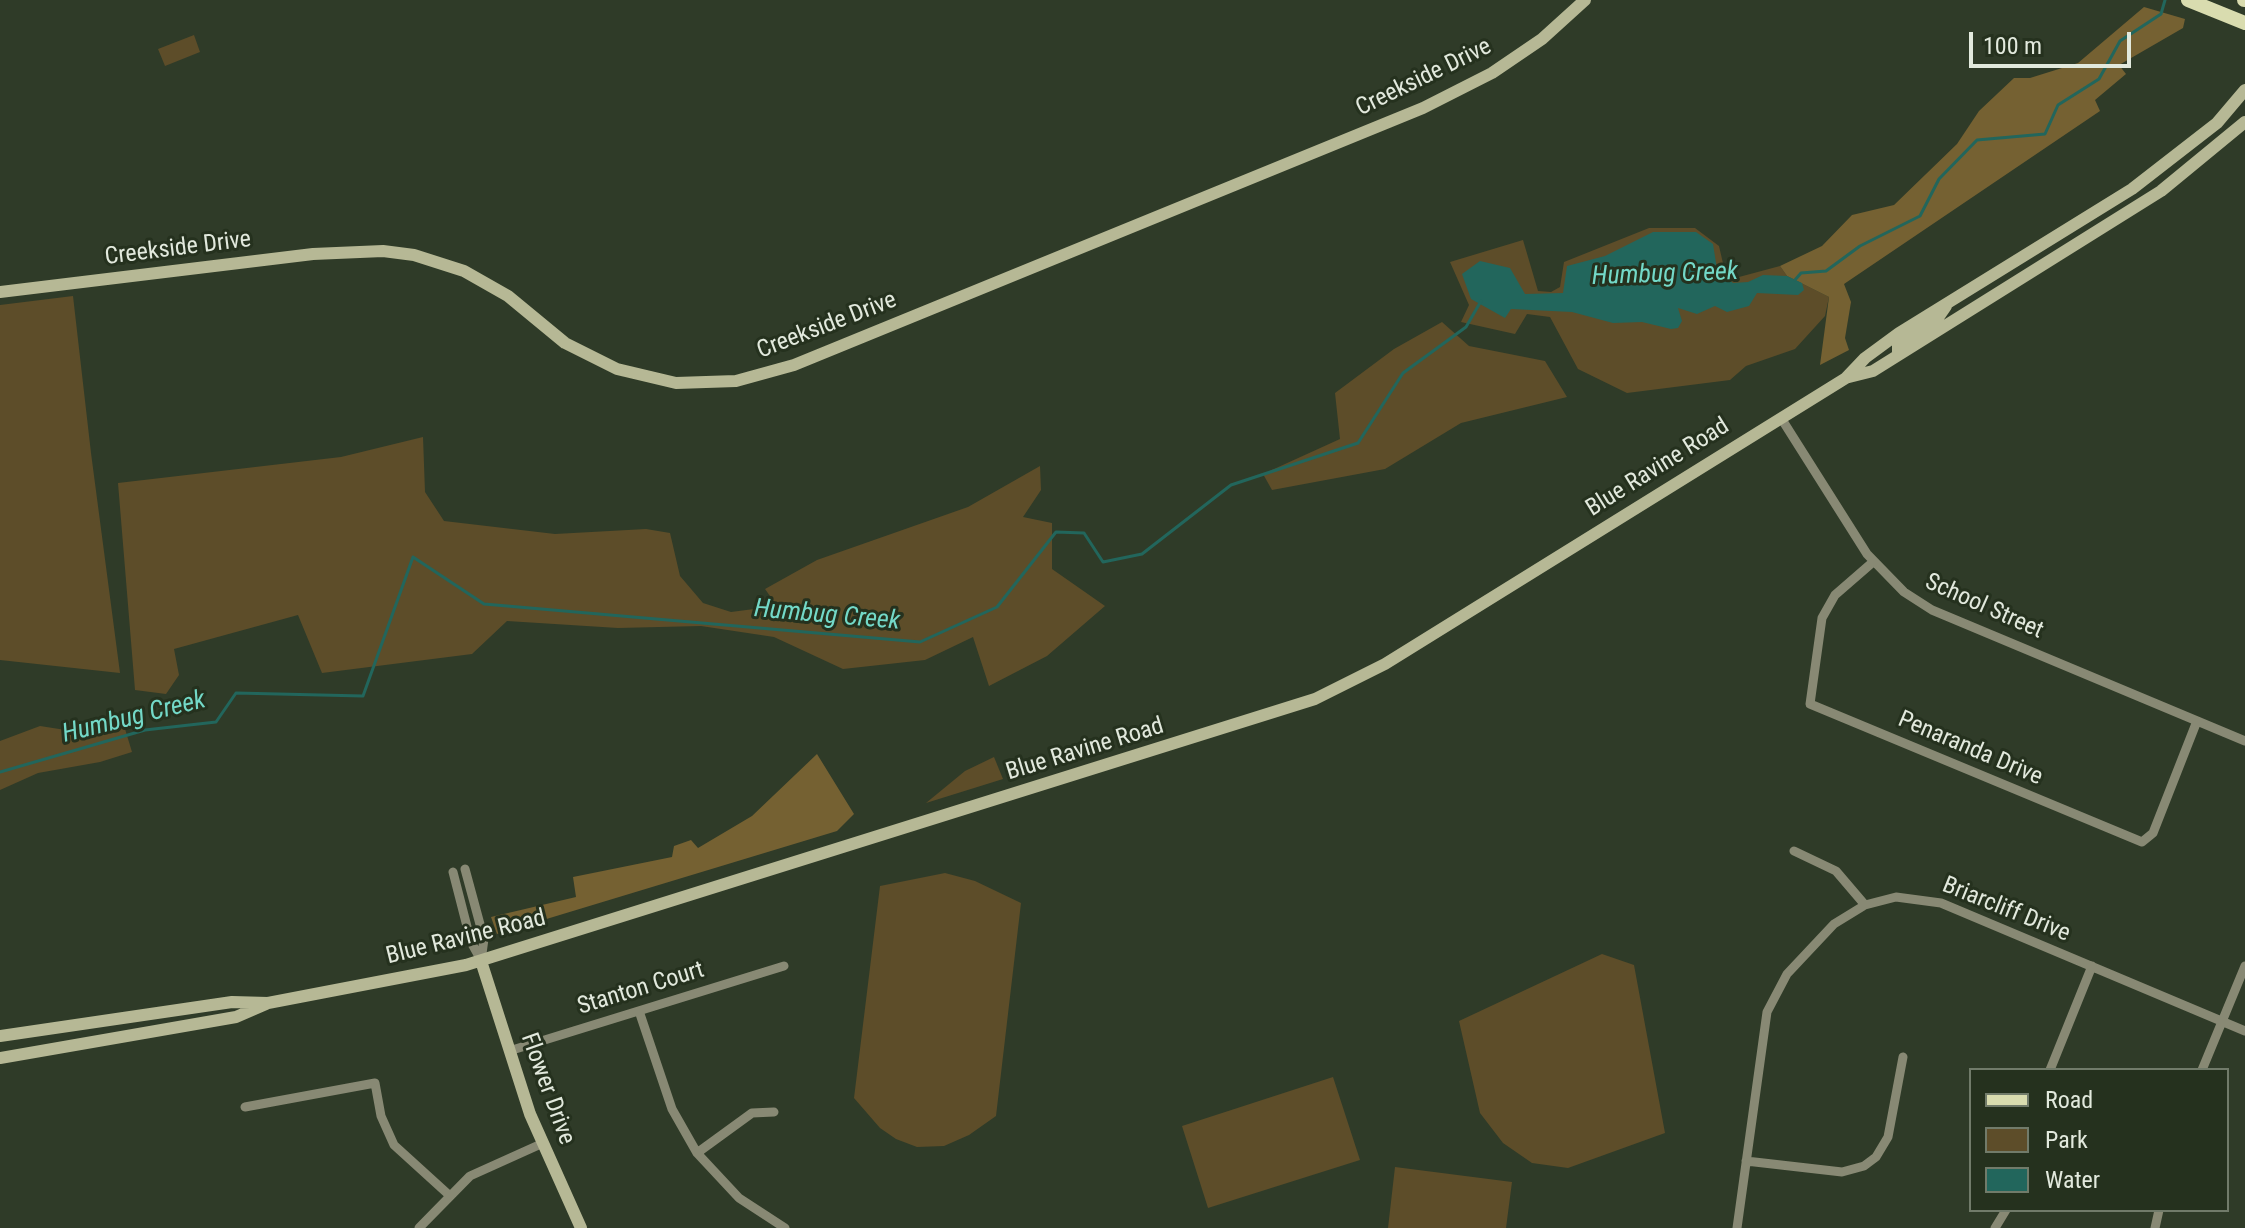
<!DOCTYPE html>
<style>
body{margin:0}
#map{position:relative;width:2245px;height:1228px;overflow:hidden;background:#2f3b28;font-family:"Roboto Condensed",sans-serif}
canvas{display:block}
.legend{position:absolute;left:1969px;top:1068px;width:260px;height:144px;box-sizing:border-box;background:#25311e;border:2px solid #717b6a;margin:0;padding:10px 14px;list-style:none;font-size:24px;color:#e2e9dd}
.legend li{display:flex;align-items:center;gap:16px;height:40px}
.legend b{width:40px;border:2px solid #717b6a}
.scale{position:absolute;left:1969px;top:32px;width:162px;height:36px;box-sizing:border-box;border:4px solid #e2e9dd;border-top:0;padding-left:10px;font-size:24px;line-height:28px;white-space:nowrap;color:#e2e9dd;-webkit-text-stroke:6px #25311e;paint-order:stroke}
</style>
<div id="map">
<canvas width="2245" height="1228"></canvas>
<ul class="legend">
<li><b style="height:10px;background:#d9dcaf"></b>Road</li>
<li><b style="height:22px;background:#5d4d29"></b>Park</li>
<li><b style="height:22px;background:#22665c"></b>Water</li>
</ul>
<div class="scale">100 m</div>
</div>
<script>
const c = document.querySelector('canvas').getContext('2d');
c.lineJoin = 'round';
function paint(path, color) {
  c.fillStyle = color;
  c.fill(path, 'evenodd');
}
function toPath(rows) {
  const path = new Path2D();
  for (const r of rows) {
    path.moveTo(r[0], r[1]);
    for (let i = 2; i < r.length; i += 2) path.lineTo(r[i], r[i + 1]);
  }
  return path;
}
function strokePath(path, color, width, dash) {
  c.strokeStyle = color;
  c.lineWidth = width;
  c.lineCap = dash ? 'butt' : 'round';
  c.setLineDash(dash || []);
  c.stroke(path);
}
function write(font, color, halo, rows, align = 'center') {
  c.font = font + ' "Roboto Condensed",sans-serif';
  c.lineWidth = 6;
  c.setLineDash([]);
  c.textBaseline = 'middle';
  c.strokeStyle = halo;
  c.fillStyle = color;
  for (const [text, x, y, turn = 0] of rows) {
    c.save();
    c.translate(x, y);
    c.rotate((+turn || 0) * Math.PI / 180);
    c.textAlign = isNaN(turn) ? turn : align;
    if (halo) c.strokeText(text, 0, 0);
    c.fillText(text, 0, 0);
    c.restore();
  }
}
paint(toPath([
 [194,35,200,52,165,66,158,49],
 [1649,228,1695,228,1719,246,1725,272,1739,277,1780,266,1787,276,1829,297,1825,316,1795,349,1746,366,1730,380,1627,393,1578,369,1550,317,1527,314,1515,334,1461,322,1469,305,1450,262,1523,240,1538,291,1551,292,1560,287,1564,262],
 [73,296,91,453,120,673,0,660,0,305],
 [1442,322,1469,346,1545,361,1567,397,1461,423,1385,469,1272,490,1263,474,1340,439,1335,393,1394,349],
 [423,437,425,492,444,521,555,534,646,529,670,533,680,576,703,603,731,612,777,606,765,589,817,560,968,507,1040,466,1041,490,1023,517,1052,523,1052,569,1105,606,1047,656,989,686,973,637,925,660,843,669,774,637,701,626,618,628,507,621,472,654,322,673,298,615,174,649,179,675,166,694,135,690,118,483,341,457],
 [122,719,132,752,100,762,38,773,0,790,0,741,40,726,85,733],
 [994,757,1003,779,926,803,965,771],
 [945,873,975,881,1021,903,996,1116,969,1135,944,1146,917,1147,896,1139,880,1128,854,1098,880,886],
 [1602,954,1634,965,1665,1133,1568,1168,1532,1163,1503,1143,1480,1113,1459,1021],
 [1333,1077,1360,1160,1208,1208,1182,1126],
 [1395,1167,1512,1182,1506,1228,1388,1228]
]), '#5d4d29');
paint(toPath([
 [2144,7,2185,19,2183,28,2119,65,2126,74,2095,100,2100,111,1844,284,1851,302,1845,338,1849,350,1820,365,1829,297,1787,276,1780,266,1822,246,1852,215,1894,205,1957,144,1979,111,2014,78,2030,78,2078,63],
 [817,754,854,814,837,831,497,934,491,917,576,897,573,877,672,857,674,846,691,840,698,848,752,816]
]), '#756132');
paint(toPath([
 [1653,232,1696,232,1713,244,1717,269,1733,283,1748,282,1763,275,1787,276,1802,283,1804,290,1798,295,1757,293,1749,306,1727,312,1715,306,1697,314,1678,308,1682,321,1678,328,1671,329,1642,322,1613,323,1572,312,1511,309,1505,318,1471,299,1462,274,1480,261,1510,268,1525,294,1563,293,1567,266,1605,256]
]), '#22665c');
strokePath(toPath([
 [1795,280,1801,273,1826,271,1860,246,1920,216,1939,179,1977,140,2045,134,2058,105,2099,79,2120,41,2161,14,2165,0],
 [0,772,145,730,216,722,236,693,363,696,413,557,484,604,920,642,997,607,1056,532,1084,533,1103,562,1142,554,1231,485,1358,443,1403,373,1466,327,1481,301]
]), '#22665c', 3);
strokePath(toPath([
 [1781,418,1867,554,1904,592,1932,610,2245,741],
 [1873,562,1835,595,1822,618,1810,704,2142,842,2153,833,2197,721],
 [1794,851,1836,871,1865,905],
 [465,869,484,939,481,961],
 [453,872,471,942,481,960],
 [639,1011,672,1109,697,1153,739,1198,785,1228],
 [509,1051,784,966],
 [2050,1070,2092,966],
 [2202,1070,2245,966],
 [245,1107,375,1083,381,1116,394,1145,449,1195],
 [697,1153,752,1113,774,1112],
 [1746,1161,1842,1172,1864,1166,1876,1157,1888,1137,1903,1057],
 [419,1228,470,1176,541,1144],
 [1737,1228,1767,1012,1787,974,1834,924,1865,905,1896,897,1941,903,2245,1031],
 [1995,1228,2006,1210],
 [2155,1228,2159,1210]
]), '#888974', 9);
strokePath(toPath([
 [0,292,313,254,383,251,414,255,464,271,508,296,565,343,617,369,676,383,736,381,794,365,1423,108,1492,73,1542,39,1585,0],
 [1898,355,1898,346,1937,319,1946,306],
 [1849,377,1873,371,2161,191,2245,122],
 [481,961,530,1114,581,1228],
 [0,1036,232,1002,268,1003,466,965,1315,699,1385,664,1846,378,1865,358,1899,333,2132,189,2217,123,2245,90],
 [0,1058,236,1017,266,1004]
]), '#b6b895', 12);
strokePath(toPath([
 [2188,0,2245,23],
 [2244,0,2245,0]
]), '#d9dcaf', 14);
write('24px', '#e2e9dd', '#25311e', [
 ["Creekside Drive",1424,78,-26],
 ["Creekside Drive",178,249,-7],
 ["Creekside Drive",827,326,-21],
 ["Blue Ravine Road",1658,468,-32],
 ["School Street",1984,607,24],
 ["Penaranda Drive",1970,749,23],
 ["Blue Ravine Road",1085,750,-17],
 ["Briarcliff Drive",2006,910,22],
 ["Blue Ravine Road",466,938,-14],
 ["Stanton Court",641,989,-17],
 ["Flower Drive",547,1089,70]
]);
write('italic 26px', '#73d9c8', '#25311e', [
 ["Humbug Creek",1665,275,-2],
 ["Humbug Creek",827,616,5],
 ["Humbug Creek",134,718,-14]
]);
</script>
